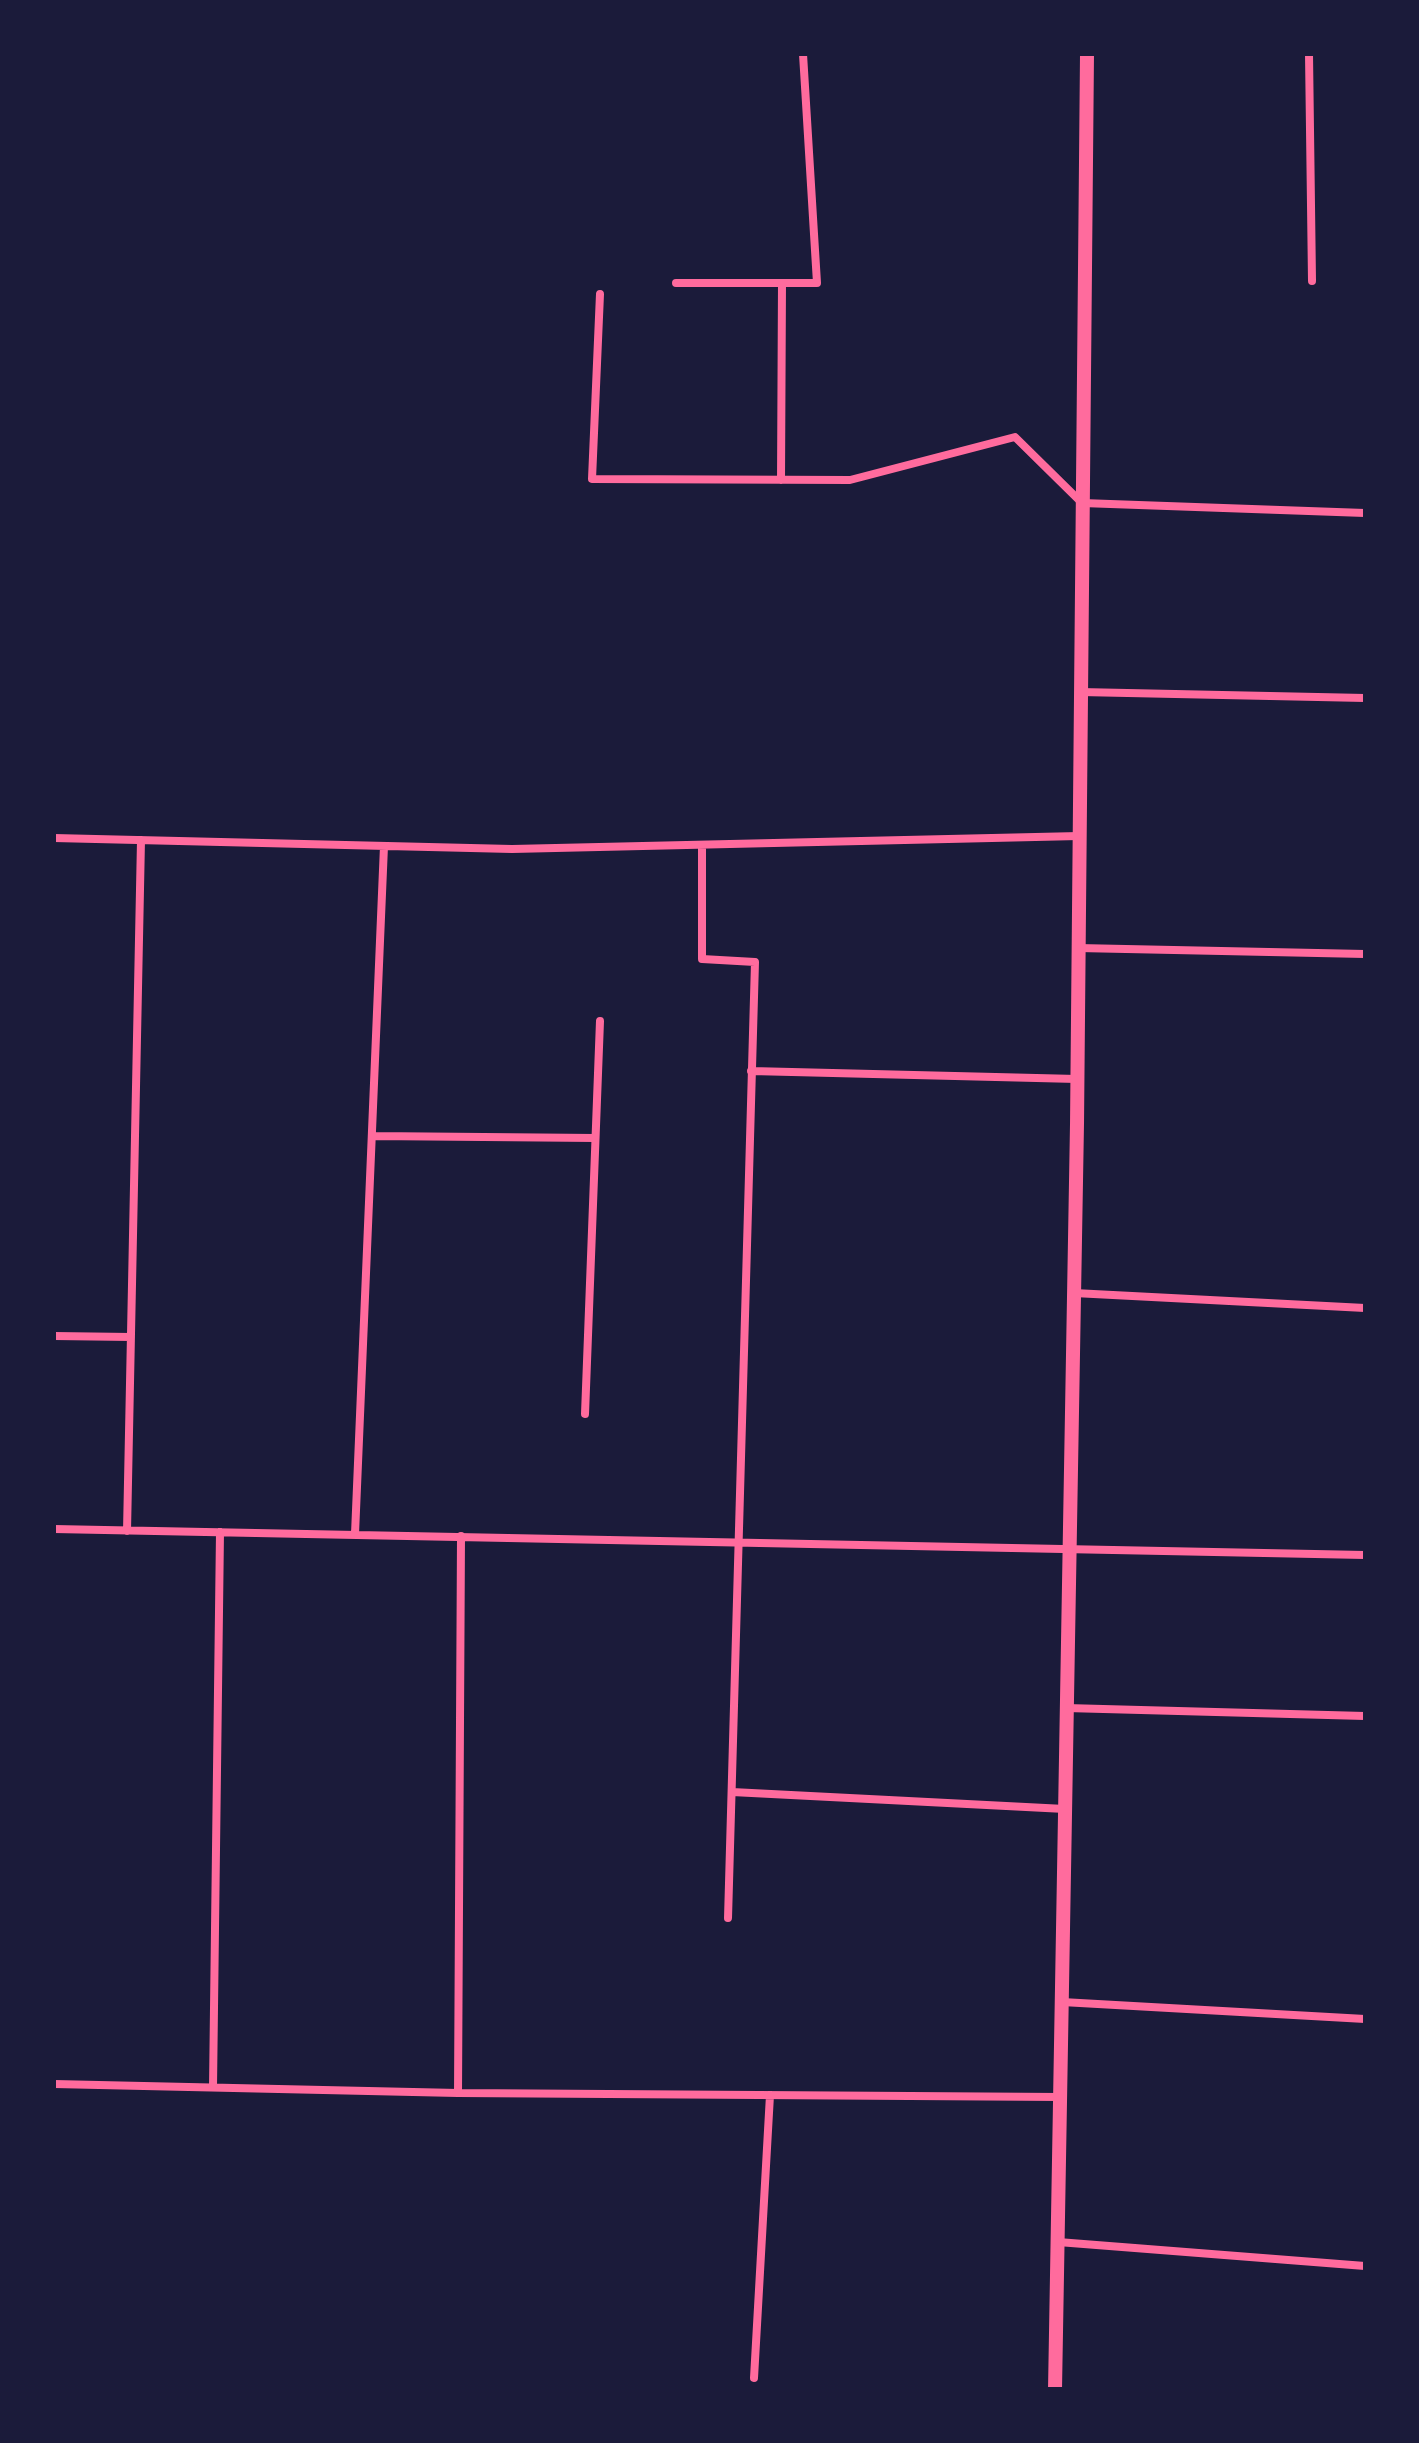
<!DOCTYPE html>
<style>
body{margin:0}
#map{position:relative;width:1419px;height:2443px;overflow:hidden;background:#1b1b3a;font-family:"Times New Roman",serif}
canvas{display:block}
.frame{position:absolute;inset:0;border:56px solid #1b1b3a;pointer-events:none}
</style>
<div id="map">
<canvas width="1419" height="2443"></canvas>
<div class="frame"></div>
</div>
<script>
const c = document.querySelector('canvas').getContext('2d');
c.lineJoin = 'round';
function toPath(rows) {
  const path = new Path2D();
  for (const r of rows) {
    path.moveTo(r[0], r[1]);
    for (let i = 2; i < r.length; i += 2) path.lineTo(r[i], r[i + 1]);
  }
  return path;
}
function strokePath(path, color, width, dash) {
  c.strokeStyle = color;
  c.lineWidth = width;
  c.lineCap = dash ? 'butt' : 'round';
  c.setLineDash(dash || []);
  c.stroke(path);
}
strokePath(toPath([
 [1309,54,1312,281],
 [676,283,817,283,803,54],
 [600,294,592,479,850,480,1015,437,1082,503,1365,513],
 [781,480,782,283],
 [1080,692,1365,698],
 [54,838,512,849,1079,836],
 [702,845,702,959,755,962,728,1918],
 [1078,948,1365,954],
 [751,1071,1077,1079],
 [372,1136,595,1138],
 [1074,1293,1365,1308],
 [54,1336,131,1337],
 [585,1414,600,1021],
 [54,1529,1365,1555],
 [127,1531,141,840],
 [355,1534,384,846],
 [1066,1708,1365,1716],
 [732,1792,1065,1809],
 [1062,2002,1365,2019],
 [54,2084,458,2093,1060,2097],
 [213,2087,220,1532],
 [458,2093,461,1536],
 [1058,2242,1365,2266],
 [754,2378,770,2095]
]), '#ff6b9d', 8);
strokePath(toPath([
 [1055,2389,1077,1124,1087,54]
]), '#ff6b9d', 14);
</script>
